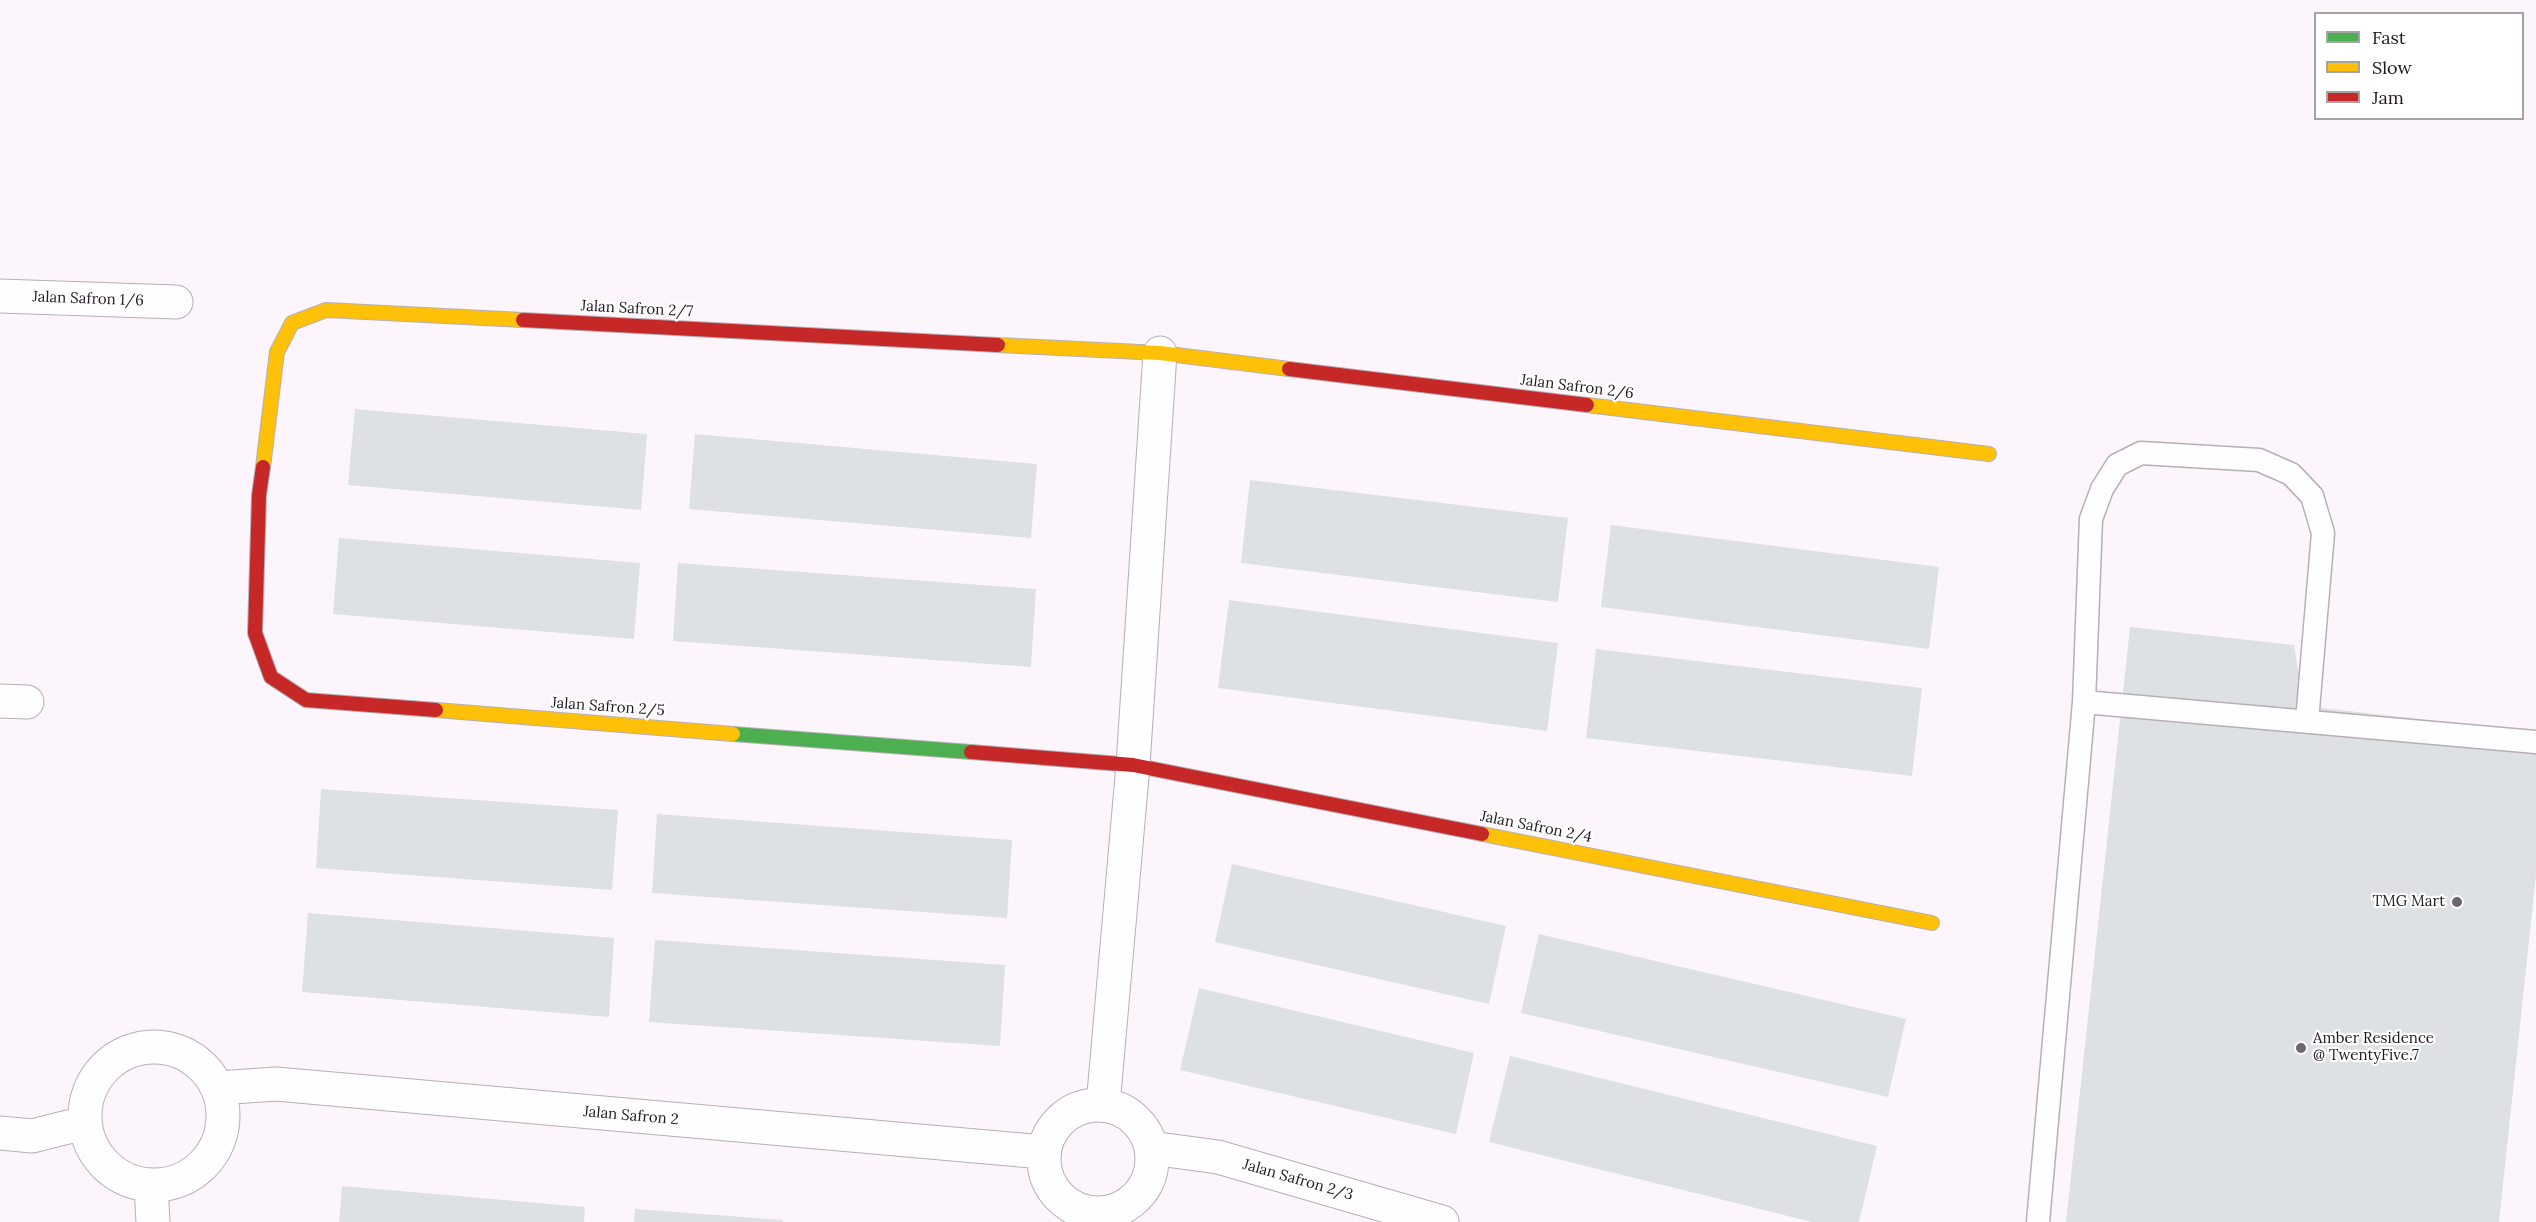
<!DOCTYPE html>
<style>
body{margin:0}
#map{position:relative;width:2536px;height:1222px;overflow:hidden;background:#fcf5fc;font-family:Lora,serif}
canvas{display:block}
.legend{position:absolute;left:2314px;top:12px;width:210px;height:108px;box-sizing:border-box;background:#fff;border:2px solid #a6a3a6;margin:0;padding:8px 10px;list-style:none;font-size:18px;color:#201920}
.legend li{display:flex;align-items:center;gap:12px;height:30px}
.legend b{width:30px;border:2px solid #a6a3a6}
</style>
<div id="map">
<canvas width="2536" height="1222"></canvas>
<ul class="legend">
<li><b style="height:8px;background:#4caf50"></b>Fast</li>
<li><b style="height:8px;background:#ffc107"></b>Slow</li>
<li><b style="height:8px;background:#c62828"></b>Jam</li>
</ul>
</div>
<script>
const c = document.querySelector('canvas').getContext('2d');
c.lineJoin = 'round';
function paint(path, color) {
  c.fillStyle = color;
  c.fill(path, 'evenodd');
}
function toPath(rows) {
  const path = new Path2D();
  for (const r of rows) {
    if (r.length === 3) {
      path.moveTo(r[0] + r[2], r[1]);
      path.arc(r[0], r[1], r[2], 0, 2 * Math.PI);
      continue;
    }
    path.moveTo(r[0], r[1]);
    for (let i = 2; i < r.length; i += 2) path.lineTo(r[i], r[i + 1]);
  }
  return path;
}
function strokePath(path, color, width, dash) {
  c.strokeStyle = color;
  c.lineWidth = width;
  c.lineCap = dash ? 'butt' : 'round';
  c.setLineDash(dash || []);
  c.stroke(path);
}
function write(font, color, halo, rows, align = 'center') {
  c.font = font + ' Lora,serif';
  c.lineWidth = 4.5;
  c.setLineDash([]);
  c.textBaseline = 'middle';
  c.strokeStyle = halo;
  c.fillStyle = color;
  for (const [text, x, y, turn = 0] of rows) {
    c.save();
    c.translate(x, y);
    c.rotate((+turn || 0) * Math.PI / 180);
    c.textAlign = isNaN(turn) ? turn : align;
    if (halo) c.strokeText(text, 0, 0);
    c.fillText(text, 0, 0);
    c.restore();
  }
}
paint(toPath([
 [355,409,647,434,641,510,348,485],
 [695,434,1037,464,1031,538,689,509],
 [1250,480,1568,518,1558,602,1241,563],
 [1611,525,1939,567,1929,649,1601,607],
 [339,538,640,563,634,639,333,614],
 [678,563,1036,589,1031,667,673,641],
 [1229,600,1558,643,1547,731,1218,688],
 [2130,627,2294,645,2304,706,2536,732,2536,875,2499,1222,2066,1222],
 [1596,649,1922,688,1912,776,1586,738],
 [321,789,618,810,612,890,316,868],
 [657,814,1012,840,1007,918,652,893],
 [1232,864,1506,926,1489,1004,1215,942],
 [308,913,614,938,609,1017,302,992],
 [1539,934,1906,1019,1888,1097,1521,1013],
 [655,940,1005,965,1000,1046,649,1022],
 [1199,988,1474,1053,1456,1134,1180,1070],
 [1510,1056,1877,1146,1859,1222,1812,1222,1489,1142],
 [342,1186,585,1207,584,1222,339,1222],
 [635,1209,783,1220,783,1222,634,1222]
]), '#dde1e4');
const lane = toPath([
 [2084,702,2091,519,2102,489,2117,465,2141,453,2259,460,2291,474,2312,496,2323,533,2307,721],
 [2038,1222,2084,702,2536,742]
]);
const street = toPath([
 [0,296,176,302],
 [0,701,27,702],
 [154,1116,69],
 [218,1088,276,1084,1043,1152],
 [1103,1105,1133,765,1160,353],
 [1098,1159,54],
 [0,1133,32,1136,84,1123],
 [1151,1148,1218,1157,1442,1222],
 [151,1186,153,1222]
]);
const fast = toPath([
 [733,734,971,752]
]);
const slow = toPath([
 [998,345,1160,353,1289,369],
 [1587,405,1989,454],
 [263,467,277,352,292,323,326,310,523,320],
 [436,710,733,734],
 [1482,834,1932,923]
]);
const jam = toPath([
 [523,320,998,345],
 [1289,369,1587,405],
 [263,467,259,495,255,633,271,677,306,700,436,710],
 [971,752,1133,765,1482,834]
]);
strokePath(lane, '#b6afb6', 25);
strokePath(street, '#b6afb6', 35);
strokePath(fast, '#b6afb6', 16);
strokePath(slow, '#b6afb6', 16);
strokePath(jam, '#b6afb6', 16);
strokePath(lane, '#fffeff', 22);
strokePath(street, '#fffeff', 33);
strokePath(fast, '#4caf50', 14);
strokePath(slow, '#ffc107', 14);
strokePath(jam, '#c62828', 14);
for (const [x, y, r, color] of [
 [2457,902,6,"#6d666d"],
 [2301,1048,6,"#6d666d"]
]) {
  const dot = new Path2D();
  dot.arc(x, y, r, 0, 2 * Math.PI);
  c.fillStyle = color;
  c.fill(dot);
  strokePath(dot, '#fff', 2);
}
write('15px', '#201920', '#fff', [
 ["Jalan Safron 1/6",88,299,2],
 ["Jalan Safron 2/7",637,309,3],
 ["Jalan Safron 2/6",1577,387,7],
 ["Jalan Safron 2/5",608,707,4],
 ["Jalan Safron 2/4",1536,827,11],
 ["Jalan Safron 2",631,1116,5],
 ["Jalan Safron 2/3",1298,1180,16]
]);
write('15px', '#201920', '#fff', [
 ["TMG Mart",2445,902],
 ["Amber Residence",2313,1039,"left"],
 ["@ TwentyFive.7",2313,1056,"left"]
], 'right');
</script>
